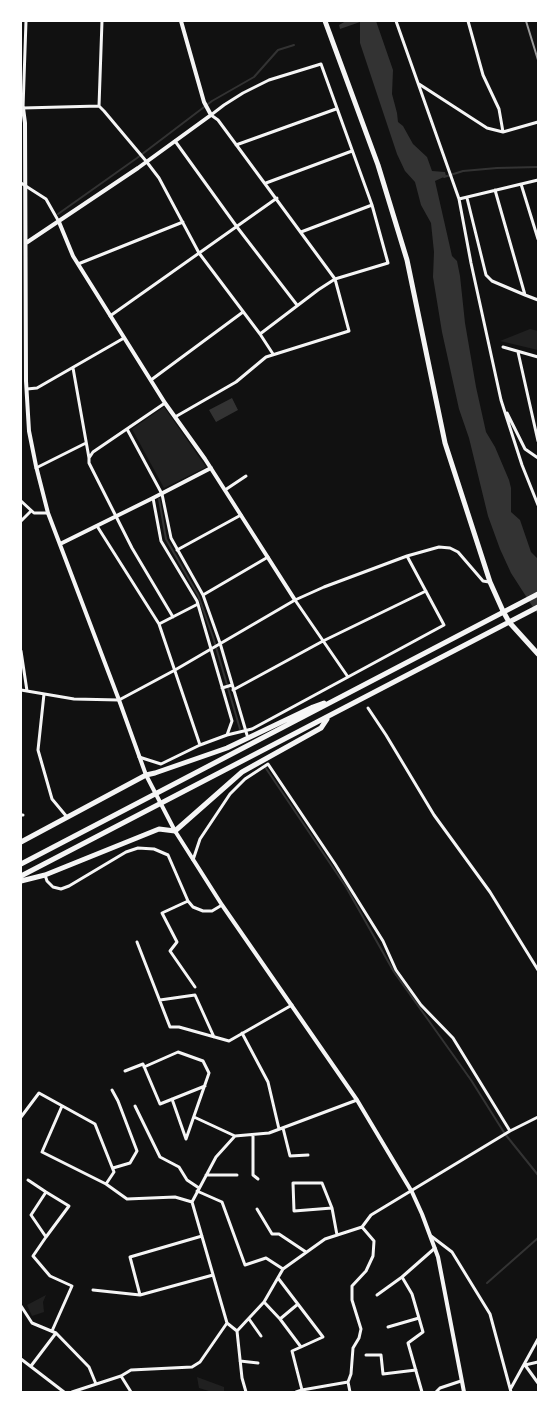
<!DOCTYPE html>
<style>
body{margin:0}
#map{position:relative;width:559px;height:1413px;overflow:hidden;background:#111;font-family:Spectral,serif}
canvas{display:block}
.frame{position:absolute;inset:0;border:22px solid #fff;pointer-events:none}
</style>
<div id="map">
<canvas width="559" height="1413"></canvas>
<div class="frame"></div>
</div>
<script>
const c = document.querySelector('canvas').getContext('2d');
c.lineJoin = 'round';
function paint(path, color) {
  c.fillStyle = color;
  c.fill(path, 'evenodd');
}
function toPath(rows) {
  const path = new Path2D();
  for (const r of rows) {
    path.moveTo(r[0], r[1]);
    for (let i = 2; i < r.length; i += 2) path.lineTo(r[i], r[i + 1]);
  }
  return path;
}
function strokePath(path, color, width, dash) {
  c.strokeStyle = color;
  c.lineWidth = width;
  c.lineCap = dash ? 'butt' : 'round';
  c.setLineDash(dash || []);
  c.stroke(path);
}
paint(toPath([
 [530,329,538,331,538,350,500,341],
 [164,407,206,467,164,488,132,429],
 [46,1295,43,1302,44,1312,32,1316,27,1305],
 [197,1377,224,1387,224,1392,212,1392,199,1388]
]), '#202020');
paint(toPath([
 [346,21,376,21,393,70,392,94,397,113,398,122,403,126,413,144,427,157,432,171,445,172,446,176,435,181,452,256,457,261,460,276,465,323,476,387,486,432,495,447,509,480,511,488,511,512,520,520,531,552,538,559,538,615,511,573,500,549,488,516,469,438,459,409,442,332,433,277,434,252,431,223,421,205,415,182,405,171,397,154,360,43,360,22,340,29,339,25],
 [232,398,238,410,216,422,209,410]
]), '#333');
strokePath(toPath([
 [444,177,463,171,497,168,538,167],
 [58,214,137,158,212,101,254,77,278,50,294,45],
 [159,499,166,539,198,595,213,637,240,729],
 [265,767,346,887,394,972,471,1080,505,1134,538,1175],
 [487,1283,538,1238]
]), '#333', 2);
strokePath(toPath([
 [26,21,23,108,99,106,104,111,146,161,159,178,199,253,260,334,273,354],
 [396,21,459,199,471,263,501,400,522,465,538,505],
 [468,21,483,75,499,109,503,132],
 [419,84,487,128,503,132,538,122],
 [99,106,102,21],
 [175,141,237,227,297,305],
 [236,145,336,109],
 [21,183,46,199,59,222],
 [266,183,352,151],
 [521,184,538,239],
 [495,190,525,295,538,300],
 [467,198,486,275,492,281,525,295],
 [459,199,538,180],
 [301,232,372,205],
 [78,264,183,222],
 [110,316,277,198],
 [503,347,538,357],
 [518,352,538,441],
 [73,368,89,458],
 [151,380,243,312],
 [27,389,37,388,124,338],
 [165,403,93,452,89,458,89,463,132,548,173,617],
 [507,413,525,449,538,458],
 [175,417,236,382,266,357,349,331,335,279,218,120,211,115,224,105,243,93,269,80,321,64,372,205,388,263,335,279,318,290,260,334],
 [127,429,162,494,171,538,203,595,220,643,247,735],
 [36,468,86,443],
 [225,490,246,476],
 [21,501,34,513,48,513],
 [21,521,31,511],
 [97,526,159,624,200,745],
 [177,550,241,515],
 [203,595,268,557],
 [295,600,348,677],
 [159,624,198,604],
 [21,651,27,691],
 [222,688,232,685],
 [21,690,74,699,119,700,175,670,295,600,324,587,407,556,439,547,450,548,458,552,483,581,489,582],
 [233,690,323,641,426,591],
 [44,694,38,750,52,799,67,817],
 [368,708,386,735,434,815,490,892,538,970],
 [227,735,252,729,444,625,407,556],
 [139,757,161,764,200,745,227,735,232,721,197,601,161,541,153,498],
 [21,815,23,815],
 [193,860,200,839,230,794,245,779,268,764,335,864,383,941,396,970,421,1005,453,1038,510,1131],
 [45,875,47,881,53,887,61,889,69,886,126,852,138,848,154,849,168,855,188,901,193,907,203,911,212,911,222,905],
 [188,901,162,913,177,942,170,951,195,987],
 [137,942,170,1027,179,1027,229,1041,292,1005],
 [160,1000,195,995,214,1037],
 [242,1033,268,1082,279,1129],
 [144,1067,178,1052,203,1061,209,1073,186,1139,172,1099],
 [125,1071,143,1064,160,1104,205,1086],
 [112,1090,118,1101,137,1151,130,1163,113,1168],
 [62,1106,42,1152,106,1184,127,1199,175,1197,192,1202],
 [135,1106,160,1157,179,1167,187,1180,199,1188],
 [21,1117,39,1093,95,1124,114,1172,106,1184],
 [194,1117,235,1136],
 [283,1128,290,1156,308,1155],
 [253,1135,253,1175,258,1179],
 [206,1175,237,1175],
 [28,1180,46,1192,69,1206,46,1237,31,1215,46,1192],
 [197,1191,222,1202,245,1265,266,1258,283,1269],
 [332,1208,294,1211,293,1183,322,1183,332,1208,337,1235],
 [257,1209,272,1234,279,1234,306,1252],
 [431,1236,452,1252,490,1314,511,1392],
 [46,1237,33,1256,50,1276,72,1286,52,1331],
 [278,1278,323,1337,301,1347],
 [93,1290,140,1295,213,1275],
 [140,1295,130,1257,202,1236],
 [377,1295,402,1277],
 [264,1302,280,1319,301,1347,292,1351,302,1390,348,1382],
 [21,1306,32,1323,56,1333,89,1367,96,1384],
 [249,1319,261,1336],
 [280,1319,298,1304],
 [388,1327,419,1318],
 [237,1331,264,1302,283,1269,325,1239,362,1227,371,1215,510,1131,538,1117],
 [366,1355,381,1355,383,1374,416,1370],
 [21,1359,64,1392],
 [240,1361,258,1363],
 [538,1362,525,1365,538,1383],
 [31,1366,56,1333],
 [121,1376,131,1392],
 [511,1388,538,1339],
 [72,1392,121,1376,131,1370,192,1367,200,1362,227,1323],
 [246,1392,242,1378,237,1331,227,1323,192,1202,216,1157,235,1136,269,1133,357,1100],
 [296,1392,302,1390],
 [350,1392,348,1382,351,1374,353,1348,359,1338,361,1329,352,1300,352,1286,366,1271,373,1256,374,1241,362,1227],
 [422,1392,408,1343,423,1332,412,1294,402,1277,435,1248],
 [436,1392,440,1388,461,1381]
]), '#f5f5f5', 3);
strokePath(toPath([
 [21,105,23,108,25,123,26,381,29,431,36,466,48,513,119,700,146,775,175,831,222,905,357,1100,412,1192,422,1214,438,1257,464,1392],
 [59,222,73,256,165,403,205,459,295,600],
 [26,243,138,168,211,115,204,102,181,21],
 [60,544,153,498,211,468]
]), '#f5f5f5', 4);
strokePath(toPath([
 [325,21,378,165,407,260,445,443,490,582,503,611]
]), '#f5f5f5', 5);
strokePath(toPath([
 [503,611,509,622,538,654],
 [21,842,146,775,155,773,227,748,313,707,324,703],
 [21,864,538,594],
 [21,876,538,607],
 [21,881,45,875,159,829,175,831,242,772,321,728,327,719]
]), '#f5f5f5', 5);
strokePath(toPath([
 [526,21,538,60]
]), '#9a9a9a', 2);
</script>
